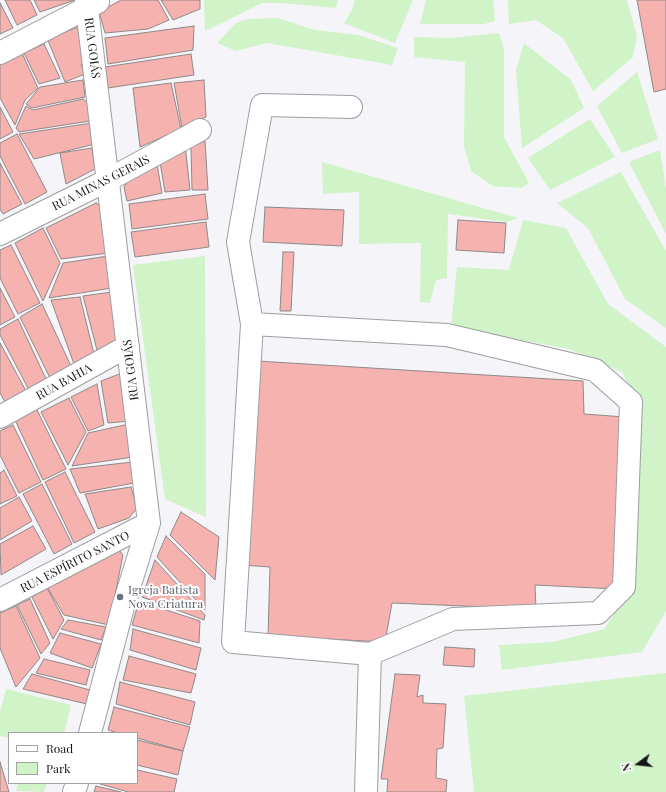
<!DOCTYPE html>
<meta charset="utf-8">
<style>
body{margin:0}
#map{position:relative;width:666px;height:792px;overflow:hidden;background:#f5f4f9;font-family:"Playfair Display",serif}
canvas{display:block}
.legend{position:absolute;left:8px;top:732px;width:130px;height:52px;box-sizing:border-box;background:#fff;border:1px solid #a2a2a3;margin:0;padding:5px 7px;list-style:none;font-size:12px;color:#161618}
.legend li{display:flex;align-items:center;gap:8px;height:20px}
.legend b{width:20px;border:1px solid #a2a2a3}
.north{position:absolute;left:618px;top:744px;width:40px;height:40px;-webkit-text-stroke:3px #fff;paint-order:stroke;rotate:255deg;font-size:11px;font-weight:700;line-height:16px;text-align:center;color:#161618}
.north::after{content:'';display:block;margin:auto;width:14px;height:18px;background:#161618;clip-path:polygon(50% 0,100% 100%,50% 72%,0 100%)}
</style>
<div id="map">
<canvas width="666" height="792"></canvas>
<ul class="legend">
<li><b style="height:5px;background:#fff"></b>Road</li>
<li><b style="height:11px;background:#d0f3c7"></b>Park</li>
</ul>
<div class="north">N</div>
</div>
<script>
const c = document.querySelector('canvas').getContext('2d');
c.lineJoin = 'round';
function paint(path, color) {
  c.fillStyle = color;
  c.fill(path, 'evenodd');
}
function toPath(rows) {
  const path = new Path2D();
  for (const r of rows) {
    path.moveTo(r[0], r[1]);
    for (let i = 2; i < r.length; i += 2) path.lineTo(r[i], r[i + 1]);
  }
  return path;
}
function strokePath(path, color, width, dash) {
  c.strokeStyle = color;
  c.lineWidth = width;
  c.lineCap = dash ? 'butt' : 'round';
  c.setLineDash(dash || []);
  c.stroke(path);
}
function write(font, color, halo, rows, align = 'center') {
  c.font = font + ' "Playfair Display",serif';
  c.lineWidth = 4;
  c.setLineDash([]);
  c.textBaseline = 'middle';
  c.strokeStyle = halo;
  c.fillStyle = color;
  for (const [text, x, y, turn = 0] of rows) {
    c.save();
    c.translate(x, y);
    c.rotate((+turn || 0) * Math.PI / 180);
    c.textAlign = isNaN(turn) ? turn : align;
    if (halo) c.strokeText(text, 0, 0);
    c.fillText(text, 0, 0);
    c.restore();
  }
}
paint(toPath([
 [204,0,338,0,336,8,280,3,262,3,205,31],
 [355,0,413,0,395,43,344,23,352,10],
 [426,0,493,0,495,21,484,24,420,24],
 [508,0,627,0,637,36,633,57,593,91,563,38,536,20,509,24],
 [277,18,315,30,358,35,398,48,392,65,267,43,236,51,217,43,236,23,248,19],
 [499,33,504,49,504,137,529,183,521,188,493,186,471,171,464,146,465,62,414,57,414,37,451,38],
 [524,43,571,80,584,108,522,148,516,70],
 [637,72,658,139,622,153,597,106],
 [590,119,615,157,550,190,528,158],
 [660,150,666,189,666,234,629,162],
 [322,162,518,218,507,222,448,214,447,278,436,280,430,303,420,302,421,243,359,244,359,192,323,194],
 [621,172,666,251,666,328,625,299,588,228,557,203],
 [523,220,566,228,608,304,666,347,666,611,642,652,502,670,499,645,553,642,604,629,630,590,641,413,622,372,569,349,451,327,457,267,509,270],
 [205,256,206,517,165,499,133,265],
 [666,673,666,792,474,792,464,696],
 [6,689,71,705,64,733,9,733,9,738,0,736,0,712],
 [18,783,47,783,44,792,16,791]
]), '#d0f3c7');
const building = toPath([
 [5,0,30,0,37,15,17,25,5,0],
 [34,0,75,0,40,12,34,0],
 [121,0,158,0,169,20,148,29,105,33,99,12,121,0],
 [161,0,200,0,200,9,173,20,161,0],
 [637,0,666,0,666,89,654,92,637,0],
 [0,3,13,28,0,34,0,3],
 [194,26,193,50,108,64,105,38,194,26],
 [79,27,84,63,81,65,85,74,65,82,47,38,79,27],
 [44,44,60,78,39,84,24,53,44,44],
 [22,53,38,88,25,100,15,125,0,98,0,64,22,53],
 [191,54,194,75,108,88,105,67,191,54],
 [83,80,85,97,32,108,26,104,40,87,83,80],
 [204,80,206,117,182,128,174,83,204,80],
 [171,83,181,129,140,147,133,88,171,83],
 [83,99,87,102,90,121,19,132,16,128,26,106,33,110,83,99],
 [0,107,13,132,0,139,0,107],
 [92,123,95,144,34,159,19,134,92,123],
 [17,134,47,192,25,204,0,156,0,143,17,134],
 [205,141,208,190,192,190,191,147,205,141],
 [185,144,190,190,165,192,159,156,185,144],
 [92,148,95,169,66,184,60,153,92,148],
 [0,163,22,204,3,214,0,209,0,163],
 [157,164,162,193,127,201,124,187,127,182,157,164],
 [205,194,208,219,132,229,129,204,205,194],
 [96,203,101,206,109,253,61,259,46,228,96,203],
 [265,207,344,210,342,246,263,242,265,207],
 [458,220,506,223,504,253,456,250,458,220],
 [206,222,209,247,135,257,131,232,206,222],
 [43,228,60,263,43,301,15,243,43,228],
 [11,245,40,303,18,314,0,278,0,250,11,245],
 [283,252,294,252,291,311,280,311,283,252],
 [108,256,112,288,49,298,63,263,108,256],
 [0,288,15,317,0,325,0,288],
 [112,292,119,342,97,350,83,296,112,292],
 [80,297,94,354,74,364,51,300,80,297],
 [42,304,71,366,50,378,20,317,42,304],
 [18,319,46,379,29,390,0,335,0,329,18,319],
 [0,343,26,391,5,402,0,393,0,343],
 [257,361,583,381,584,414,625,417,617,589,535,585,536,609,392,603,385,642,268,636,270,567,241,565,257,361],
 [122,373,130,421,108,423,101,381,122,373],
 [97,384,104,425,88,431,71,397,97,384],
 [69,398,86,432,68,465,41,412,69,398],
 [36,408,66,469,43,480,15,420,36,408],
 [129,424,133,457,72,466,88,433,129,424],
 [13,425,41,482,19,493,0,455,0,431,13,425],
 [133,462,134,483,80,493,70,469,133,462],
 [4,470,17,496,0,504,0,473,4,470],
 [65,472,95,532,74,543,45,482,65,472],
 [42,484,72,544,54,554,23,494,42,484],
 [131,487,137,508,129,518,98,529,85,494,131,487],
 [19,497,32,521,0,540,0,508,19,497],
 [181,512,219,537,215,580,170,535,181,512],
 [33,526,46,549,1,575,0,544,33,526],
 [166,536,205,574,205,610,157,557,166,536],
 [119,550,123,555,109,625,64,615,47,587,119,550],
 [155,560,205,615,204,620,142,597,155,560],
 [47,588,64,620,53,639,32,597,47,588],
 [30,599,50,643,41,654,17,605,30,599],
 [139,601,200,621,199,643,132,625,139,601],
 [16,606,40,658,16,687,0,648,0,613,16,606],
 [68,620,106,627,101,640,61,629,68,620],
 [133,629,201,648,196,670,130,650,133,629],
 [60,633,101,644,92,668,50,653,60,633],
 [445,647,475,649,474,667,443,665,445,647],
 [129,656,196,674,191,693,123,680,129,656],
 [44,659,90,670,86,685,36,673,44,659],
 [32,674,90,690,87,704,23,689,32,674],
 [395,674,420,675,417,697,423,695,423,703,446,704,443,748,437,749,436,778,447,780,446,792,387,792,388,779,381,779,395,674],
 [120,682,195,702,190,725,116,704,120,682],
 [114,707,190,727,183,751,137,738,137,733,118,733,108,730,114,707],
 [137,740,183,751,178,775,137,765,137,740],
 [0,762,9,792,0,792,0,762],
 [137,770,177,779,174,792,128,792,97,783,137,783,137,770],
 [96,786,121,792,94,792,96,786]
]);
paint(building, '#f5b2af');
strokePath(building, '#8e8989', 1);
const minor = toPath([
 [86,0,149,523,123,607,90,733],
 [0,53,98,2],
 [0,234,108,180,200,130],
 [252,324,447,335,595,370,631,402,624,587,598,613,453,619,370,654,233,642,252,324],
 [252,324,238,242,262,105,351,107],
 [0,417,128,346],
 [0,600,149,523],
 [74,792,77,783],
 [366,792,370,654]
]);
strokePath(minor, '#9e9da1', 24);
strokePath(minor, '#fff', 22);
for (const [x, y, r, color] of [
 [120,597,4,"#6b7280"]
]) {
  const dot = new Path2D();
  dot.arc(x, y, r, 0, 2 * Math.PI);
  c.fillStyle = color;
  c.fill(dot);
  strokePath(dot, '#fff', 1.5);
}
write('12px', '#161618', '#fff', [
 ["RUA GOIÁS",92,48,83],
 ["RUA MINAS GERAIS",101,183,-27],
 ["RUA GOIÁS",131,370,-97],
 ["RUA BAHIA",64,382,-29],
 ["RUA ESPÍRITO SANTO",75,562,-27]
]);
write('12px', '#5b616d', '#fff', [
 ["Igreja Batista",128,590],
 ["Nova Criatura",128,604]
], 'left');
</script>
